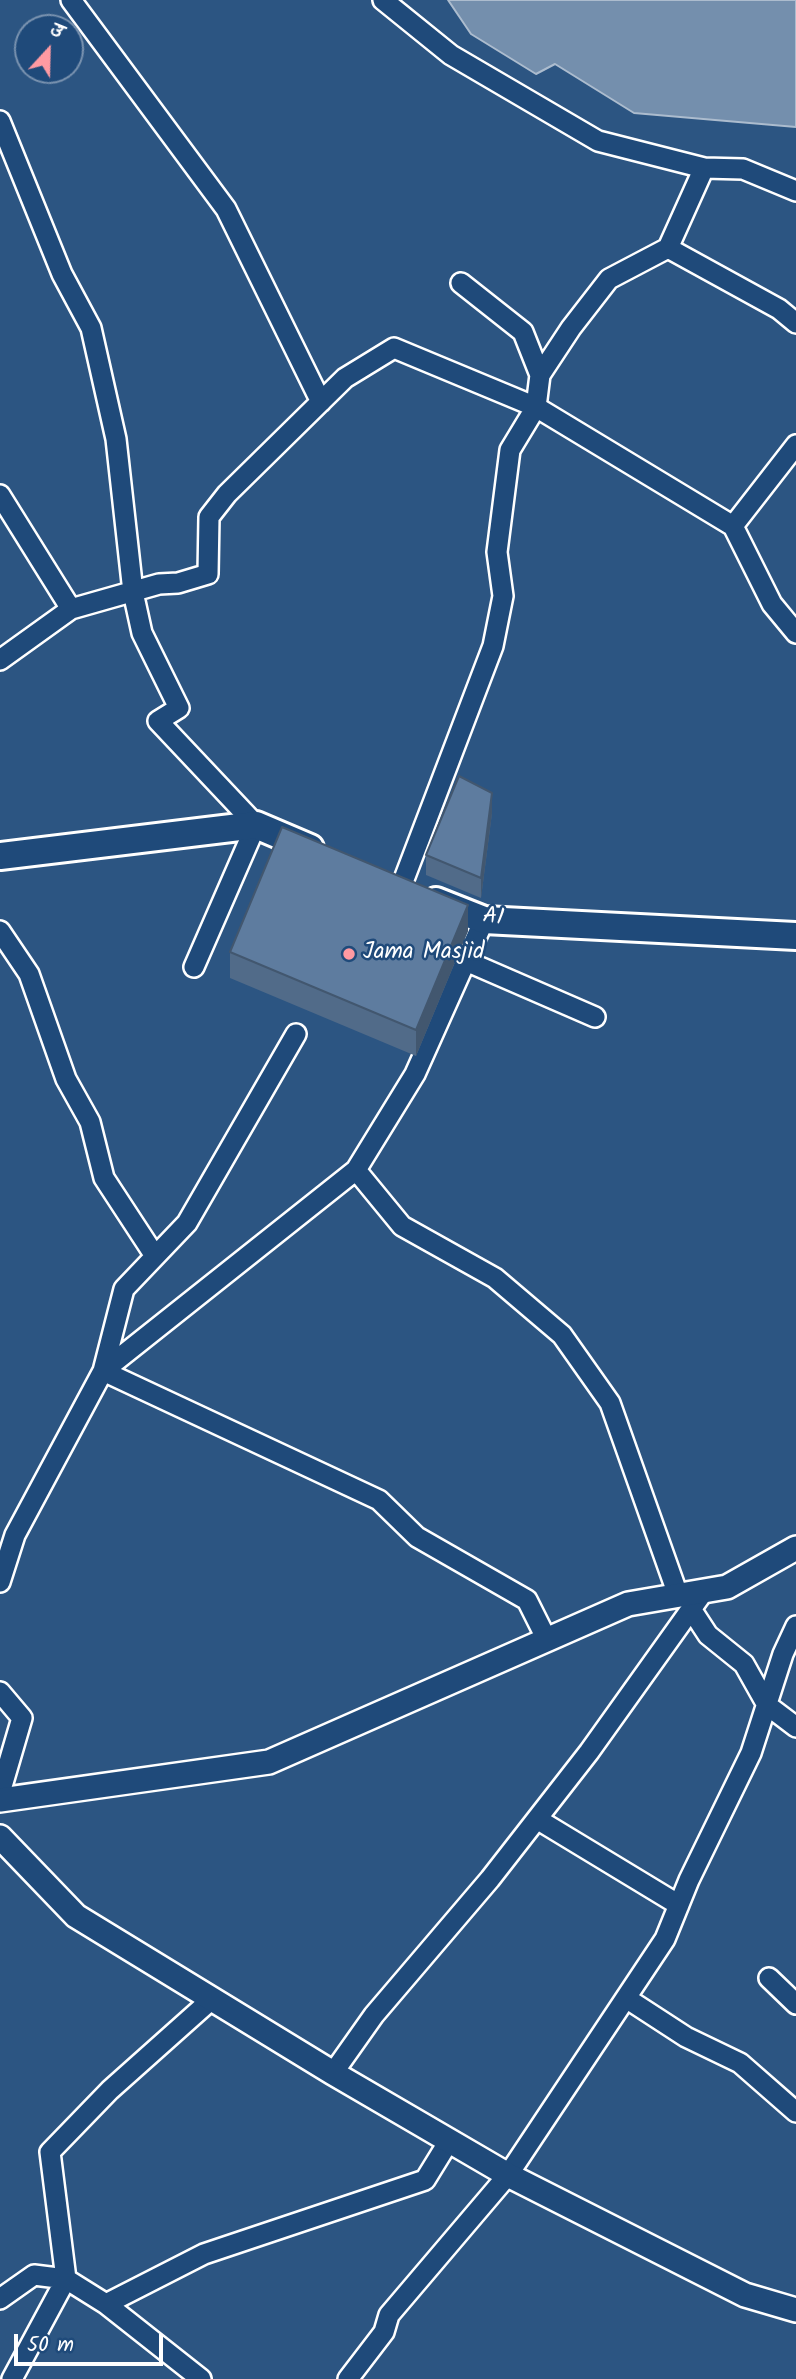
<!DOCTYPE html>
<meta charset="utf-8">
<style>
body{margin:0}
#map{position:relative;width:796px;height:2379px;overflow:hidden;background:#2c5582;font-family:Kalam,"Playpen Sans Deva",sans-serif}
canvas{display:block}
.north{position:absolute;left:14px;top:14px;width:70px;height:70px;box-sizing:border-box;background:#1f4a7a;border:2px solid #7992af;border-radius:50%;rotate:22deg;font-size:19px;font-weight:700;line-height:28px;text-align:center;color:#fff}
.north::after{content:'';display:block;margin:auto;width:24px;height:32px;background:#ff9aa2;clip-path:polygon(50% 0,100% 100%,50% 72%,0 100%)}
.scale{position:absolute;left:14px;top:2334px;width:149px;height:32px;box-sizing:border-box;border:4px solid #fff;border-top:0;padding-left:9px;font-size:21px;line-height:24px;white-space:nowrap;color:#fff;-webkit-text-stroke:5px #1f4a7a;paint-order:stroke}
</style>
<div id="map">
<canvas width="796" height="2379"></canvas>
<div class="north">उ</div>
<div class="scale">50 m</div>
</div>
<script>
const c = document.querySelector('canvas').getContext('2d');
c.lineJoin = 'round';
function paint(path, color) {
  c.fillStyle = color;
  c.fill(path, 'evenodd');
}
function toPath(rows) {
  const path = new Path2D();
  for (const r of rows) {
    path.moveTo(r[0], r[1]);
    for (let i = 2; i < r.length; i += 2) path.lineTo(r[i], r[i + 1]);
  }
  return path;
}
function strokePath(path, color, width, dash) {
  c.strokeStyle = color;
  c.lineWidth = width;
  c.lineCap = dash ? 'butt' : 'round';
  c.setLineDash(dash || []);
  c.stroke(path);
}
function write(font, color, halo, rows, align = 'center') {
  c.font = font + ' Kalam,sans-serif';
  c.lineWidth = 5;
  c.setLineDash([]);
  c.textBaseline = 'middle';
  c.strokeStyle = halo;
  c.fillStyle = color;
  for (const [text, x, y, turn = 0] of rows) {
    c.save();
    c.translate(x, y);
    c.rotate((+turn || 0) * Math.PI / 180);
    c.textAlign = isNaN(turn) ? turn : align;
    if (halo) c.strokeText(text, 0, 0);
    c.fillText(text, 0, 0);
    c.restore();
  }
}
const water = toPath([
 [448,0,796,0,796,127,634,113,555,64,536,74,471,34,448,0]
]);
paint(water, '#748fad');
strokePath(water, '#acbcce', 2);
const minor = toPath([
 [71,0,226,209,321,402],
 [383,0,451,55,598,141,704,168,743,169,796,191],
 [0,121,62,274,91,328,116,439,133,592,142,633,179,708,158,721,256,825,194,967],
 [668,248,779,309,796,323],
 [461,283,523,332,540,375],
 [0,495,71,609],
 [733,526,796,445],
 [0,660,71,609,159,584,178,583,208,574,209,517,227,494,345,378,394,348,536,407,733,526,772,604,796,633],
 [401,887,493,646,503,596,497,552,510,450,536,407,540,375,571,328,609,279,668,248,704,168],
 [0,931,29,974,66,1079,90,1122,104,1178,155,1256],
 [466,961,595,1017],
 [296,1034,187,1223,124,1289,103,1371,379,1500,417,1537,527,1600,547,1640],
 [356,1170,402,1226,495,1278,562,1335,610,1403,678,1595],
 [0,1582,15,1535,103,1371,356,1170,415,1074,484,920],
 [691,1609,708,1635,744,1664,767,1705,796,1727],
 [0,1692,22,1718,0,1793],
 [537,1819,679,1905],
 [769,1978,796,2004],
 [626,1998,686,2037,740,2063,796,2112],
 [333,2073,374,2015,490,1879,589,1752,704,1591],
 [0,2299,34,2275,66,2279,106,2304,201,2379],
 [106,2304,204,2254,425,2180,449,2141],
 [12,2379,66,2279,50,2152,110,2090,212,1999],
 [348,2379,384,2332,389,2315,508,2175,665,1939,689,1880,751,1753,783,1654,796,1626]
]);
const tertiary = toPath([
 [0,1800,269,1762,628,1604,727,1587,796,1548],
 [0,1837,76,1916,333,2073,508,2175,745,2295,796,2310]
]);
const secondary = toPath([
 [0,856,256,825,310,848],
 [436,901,484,920,796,936]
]);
strokePath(minor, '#fff', 24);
strokePath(tertiary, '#fff', 28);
strokePath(secondary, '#fff', 32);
strokePath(minor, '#1f4a7a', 19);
strokePath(tertiary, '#1f4a7a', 23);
strokePath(secondary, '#1f4a7a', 26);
paint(toPath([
 [492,813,481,898,426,875,426,855],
 [468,931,416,1056,230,978,230,952]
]), '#516b89');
paint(toPath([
 [492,793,492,813,481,898,481,878],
 [468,905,468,931,416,1056,416,1030]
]), '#42576f');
const building = toPath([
 [459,776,492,793,481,878,426,855,459,776],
 [282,827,468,905,416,1030,230,952,282,827]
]);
paint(building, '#5e7c9f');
strokePath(building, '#42576f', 2);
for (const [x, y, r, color] of [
 [349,954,7,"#ff9aa2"]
]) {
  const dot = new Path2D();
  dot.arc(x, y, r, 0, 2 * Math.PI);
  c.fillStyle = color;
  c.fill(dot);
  strokePath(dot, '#1f4a7a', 2.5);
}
write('23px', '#fff', '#1f4a7a', [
 ["A1",493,919,9]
]);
write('23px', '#fff', '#1f4a7a', [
 ["Jama Masjid",363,954]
], 'left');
</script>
